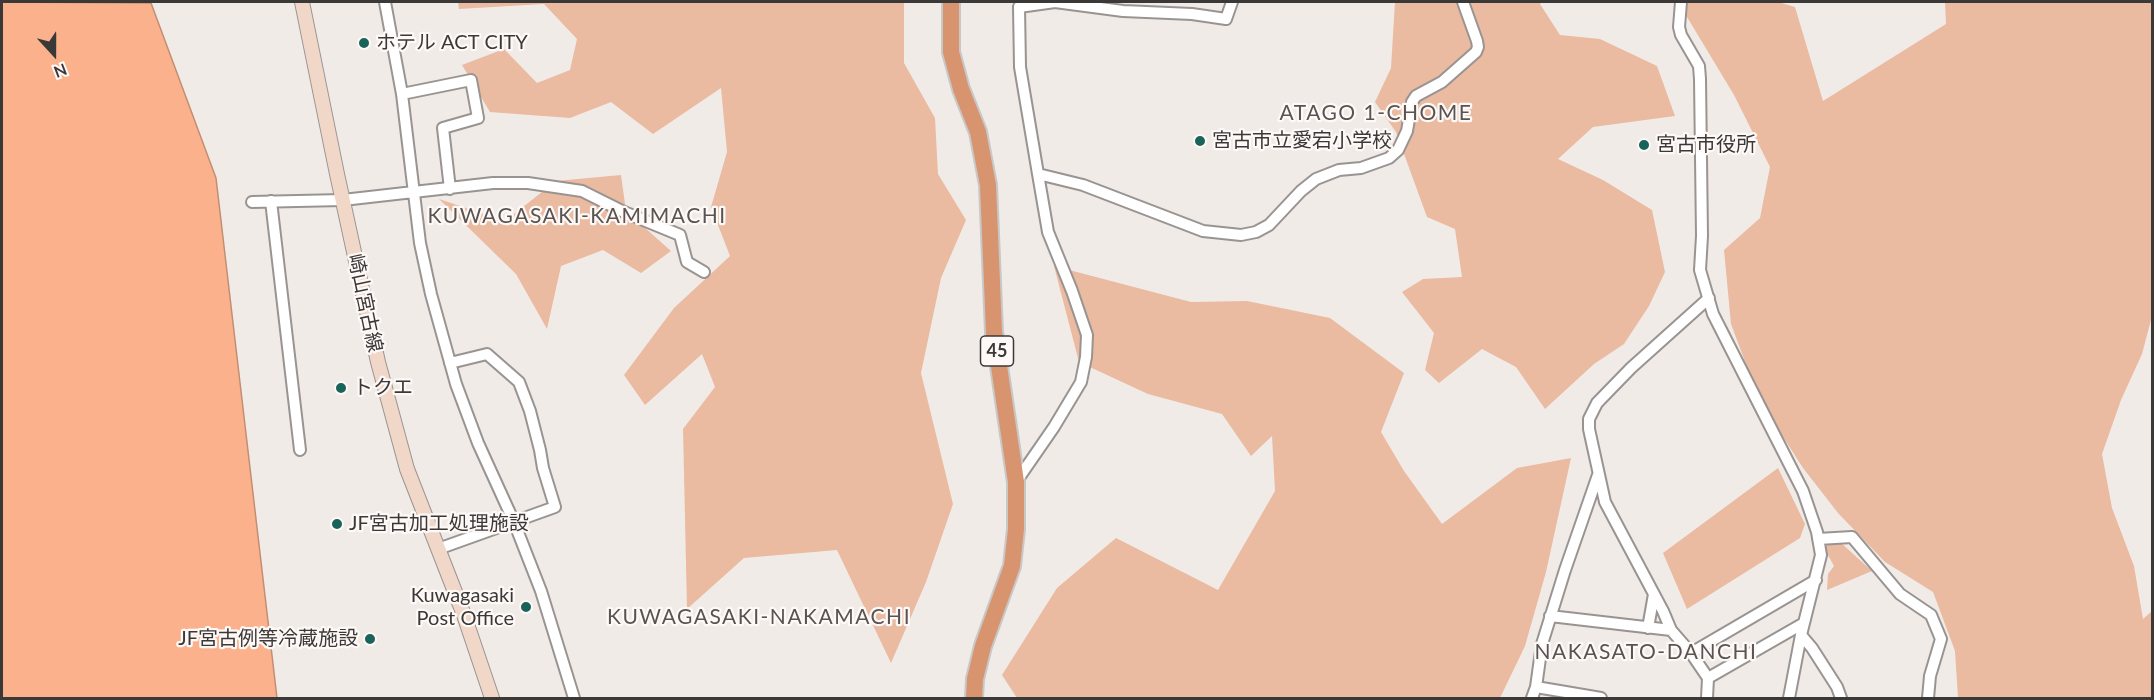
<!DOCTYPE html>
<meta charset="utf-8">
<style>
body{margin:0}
#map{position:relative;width:2154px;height:700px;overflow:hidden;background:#f1ebe8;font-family:Lato,sans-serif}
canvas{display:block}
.frame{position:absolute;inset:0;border:3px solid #3b3938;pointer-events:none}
.north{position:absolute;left:24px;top:24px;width:60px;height:60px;-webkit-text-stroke:4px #fef9f6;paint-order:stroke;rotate:159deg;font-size:16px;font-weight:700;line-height:24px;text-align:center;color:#3b3938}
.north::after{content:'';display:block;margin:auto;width:21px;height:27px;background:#3b3938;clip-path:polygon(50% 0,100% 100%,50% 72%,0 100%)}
</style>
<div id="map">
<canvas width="2154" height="700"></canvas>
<div class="frame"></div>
<div class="north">N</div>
</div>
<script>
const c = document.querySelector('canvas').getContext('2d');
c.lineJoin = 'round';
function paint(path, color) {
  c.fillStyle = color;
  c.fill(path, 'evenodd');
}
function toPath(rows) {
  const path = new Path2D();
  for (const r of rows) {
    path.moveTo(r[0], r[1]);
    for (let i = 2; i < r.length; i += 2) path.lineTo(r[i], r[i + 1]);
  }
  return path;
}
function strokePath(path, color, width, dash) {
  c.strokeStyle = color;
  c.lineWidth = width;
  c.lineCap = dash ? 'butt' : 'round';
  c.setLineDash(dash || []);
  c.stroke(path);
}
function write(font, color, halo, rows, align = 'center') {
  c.font = font + ' Lato,"Noto Sans JP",sans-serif';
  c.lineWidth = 4.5;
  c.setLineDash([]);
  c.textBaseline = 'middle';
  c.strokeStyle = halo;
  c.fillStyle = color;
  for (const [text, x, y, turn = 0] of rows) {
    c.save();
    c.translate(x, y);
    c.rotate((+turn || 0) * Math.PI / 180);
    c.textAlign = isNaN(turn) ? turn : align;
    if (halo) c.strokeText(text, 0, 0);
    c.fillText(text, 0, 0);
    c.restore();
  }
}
paint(toPath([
 [458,2,904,2,904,63,935,118,938,174,966,220,941,278,921,373,953,504,926,582,891,663,837,550,744,558,687,609,683,429,715,387,702,354,645,405,624,375,674,308,730,256,711,207,727,152,721,88,653,134,611,102,570,118,490,112,462,65,504,49,537,83,570,70,577,39,544,4,459,9],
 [1395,2,1542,2,1540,4,1560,35,1600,39,1657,66,1675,116,1593,127,1558,159,1603,180,1652,210,1665,272,1649,306,1624,344,1594,364,1545,409,1516,367,1482,349,1439,383,1425,370,1434,333,1402,292,1423,279,1462,277,1455,229,1427,217,1396,132,1375,102,1391,68],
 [1674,2,1778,2,1795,7,1823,101,1946,24,1945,2,2152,2,2152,316,2142,354,2121,400,2102,454,2112,508,2134,566,2143,619,2152,611,2152,698,1958,698,1955,651,1933,592,1885,562,1838,513,1803,468,1759,399,1731,324,1724,250,1760,218,1770,167,1734,95,1687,17],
 [621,175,626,211,671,251,641,273,603,250,561,266,547,329,516,274,439,199,505,221,556,181],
 [1054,266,1191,302,1247,301,1330,318,1404,373,1381,432,1404,471,1442,524,1517,468,1571,458,1546,572,1525,646,1500,698,1017,698,1002,675,1057,588,1116,538,1218,590,1275,491,1272,436,1251,456,1222,414,1148,394,1079,362],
 [1778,468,1805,524,1800,538,1687,609,1663,553],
 [1840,542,1872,571,1827,590,1828,574,1834,566,1823,546]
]), '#eabaa1');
const water = toPath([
 [2,2,151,3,216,178,277,698,2,698,2,2]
]);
paint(water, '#fbb28c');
strokePath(water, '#c18e73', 1.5);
const minor = toPath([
 [385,2,402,94,420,243,431,294,456,384,478,443,514,522,541,591,574,698],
 [1232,2,1226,19,1192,14,1123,11,1055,2,1019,7,1020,67,1038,174,1083,185,1203,231,1241,235,1256,232,1269,225,1301,191,1316,179,1339,170,1361,168,1389,158,1398,150,1407,131,1412,102,1416,96,1442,82,1476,52,1478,47,1477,41,1463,2],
 [1681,2,1679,27,1681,35,1699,66,1700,79,1702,236,1700,270,1713,314,1803,491,1817,532,1821,555,1801,635,1789,698],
 [402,94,471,80,478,118,443,128,450,189],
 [271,201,300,450],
 [252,202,343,200,493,183,528,183,582,191,624,212,680,235,687,262,704,272],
 [1016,482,1054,427,1081,382,1086,357,1087,335,1072,291,1048,232,1038,174],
 [1818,539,1852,537,1900,594,1931,615,1941,639,1930,676,1928,698],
 [438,549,555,507,543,468,540,450,530,411,519,382,487,354,450,363],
 [1550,616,1671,630],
 [1648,628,1654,594],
 [1801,635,1812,648,1837,687,1841,698],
 [1691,653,1816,580],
 [1708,678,1804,623],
 [1536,687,1601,698],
 [1532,698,1536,687,1542,644,1565,570,1598,475],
 [1707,698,1708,678,1691,653,1671,630,1663,611,1605,502,1589,429,1589,419,1597,403,1631,368,1709,298]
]);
const secondary = toPath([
 [302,2,337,174,378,362,407,469,464,615,492,698]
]);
const trunk = toPath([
 [951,2,951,52,961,89,978,132,988,185,994,332,1016,482,1016,529,1012,566,983,646,975,679,974,698]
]);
strokePath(minor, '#999491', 14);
strokePath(secondary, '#999491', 16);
strokePath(trunk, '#c8c8c7', 20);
strokePath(minor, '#fff', 10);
strokePath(secondary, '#f0d7c8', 14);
strokePath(trunk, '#d8946e', 16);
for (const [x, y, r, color] of [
 [364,43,6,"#19635b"],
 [1200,141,6,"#19635b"],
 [1644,145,6,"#19635b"],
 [341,388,6,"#19635b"],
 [337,524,6,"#19635b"],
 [526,607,6,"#19635b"],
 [370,639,6,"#19635b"]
]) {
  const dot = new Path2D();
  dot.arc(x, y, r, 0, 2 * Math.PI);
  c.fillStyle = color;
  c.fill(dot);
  strokePath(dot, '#fef9f6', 2);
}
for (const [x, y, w] of [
 [997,351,33]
]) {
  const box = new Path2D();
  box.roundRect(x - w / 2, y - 15, w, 30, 4.5);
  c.fillStyle = '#fef9f6';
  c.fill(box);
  strokePath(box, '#3b3938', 1.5);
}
write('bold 18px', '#3b3938', null, [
 ["45",997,351]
]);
write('20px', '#3b3938', '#fef9f6', [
 ["ホテル ACT CITY",376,43],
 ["宮古市立愛宕小学校",1212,141],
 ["宮古市役所",1656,145],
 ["トクエ",353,388],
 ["JF宮古加工処理施設",349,524],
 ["Kuwagasaki",514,596,"right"],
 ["Post Office",514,619,"right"],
 ["JF宮古例等冷蔵施設",358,639,"right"]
], 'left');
write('20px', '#3b3938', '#fef9f6', [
 ["崎山宮古線",365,303,78]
]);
c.letterSpacing = '1.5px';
write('21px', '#595451', '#fef9f6', [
 ["ATAGO 1-CHOME",1376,113],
 ["KUWAGASAKI-KAMIMACHI",577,216],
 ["KUWAGASAKI-NAKAMACHI",759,617],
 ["NAKASATO-DANCHI",1646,652]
]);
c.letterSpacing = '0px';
</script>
